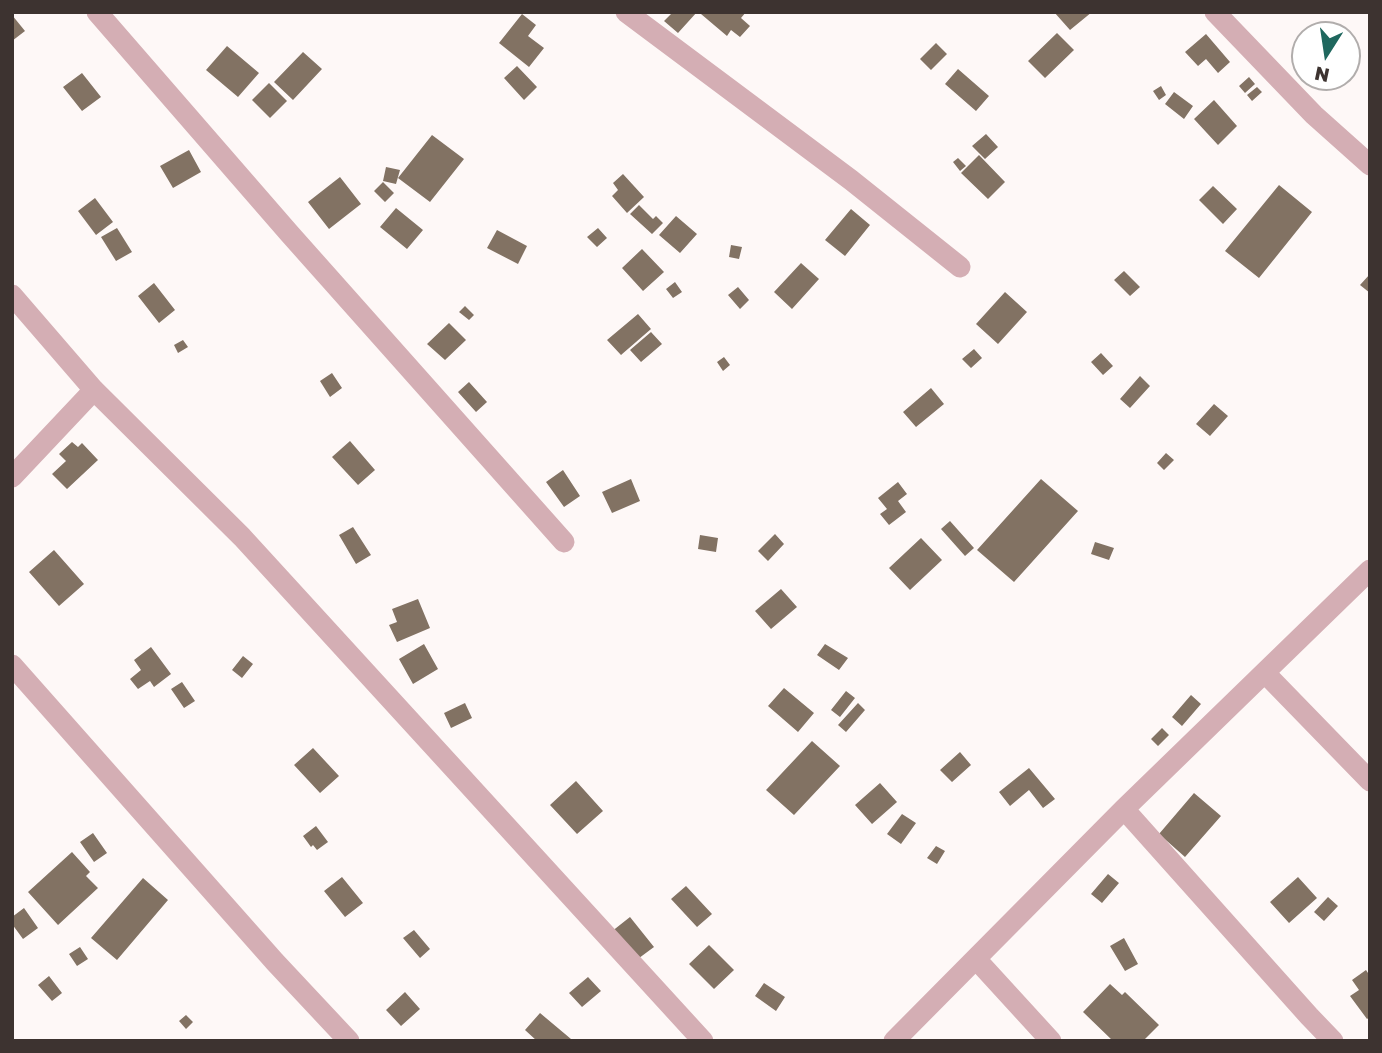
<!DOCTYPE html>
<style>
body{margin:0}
#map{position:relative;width:1382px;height:1053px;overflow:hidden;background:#fef8f7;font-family:"Golos Text",sans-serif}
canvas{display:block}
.frame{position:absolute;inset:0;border:14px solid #3d3330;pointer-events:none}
.north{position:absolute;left:1291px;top:21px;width:70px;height:70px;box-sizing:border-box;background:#fff;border:2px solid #b1adac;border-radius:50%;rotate:192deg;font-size:19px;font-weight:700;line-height:28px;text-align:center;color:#3d3330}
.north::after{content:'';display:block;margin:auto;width:24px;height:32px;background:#1f675e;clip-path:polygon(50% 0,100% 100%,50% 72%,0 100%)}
</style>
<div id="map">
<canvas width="1382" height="1053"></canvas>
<div class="frame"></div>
<div class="north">N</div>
</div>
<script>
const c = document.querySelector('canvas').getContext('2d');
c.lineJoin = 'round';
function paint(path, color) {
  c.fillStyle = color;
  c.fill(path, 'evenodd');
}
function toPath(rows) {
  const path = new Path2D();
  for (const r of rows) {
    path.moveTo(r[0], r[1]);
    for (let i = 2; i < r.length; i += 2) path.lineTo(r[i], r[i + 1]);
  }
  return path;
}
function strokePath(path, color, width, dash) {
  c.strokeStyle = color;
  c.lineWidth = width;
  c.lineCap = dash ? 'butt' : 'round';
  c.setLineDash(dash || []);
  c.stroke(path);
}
paint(toPath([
 [673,12,697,12,678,33,664,21],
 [702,12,746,12,741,18,750,26,740,37,731,30,727,36,701,14],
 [1054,12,1092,12,1070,30],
 [522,14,536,25,528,36,544,48,529,67,499,43],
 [12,15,25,31,12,41],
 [1057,33,1074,50,1045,78,1028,61],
 [1206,34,1230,62,1218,73,1206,59,1198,66,1185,52],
 [936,43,947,54,931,70,920,59],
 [227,46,259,73,238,97,206,70],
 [303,52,322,69,293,100,274,82],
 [517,66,537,87,524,100,504,78],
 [958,69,989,96,976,111,945,84],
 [82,73,101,97,82,111,63,87],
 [1249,77,1255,84,1245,93,1239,86],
 [269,83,287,101,270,118,252,100],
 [1161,86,1166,95,1159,100,1153,91],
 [1257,87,1262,92,1252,101,1247,95],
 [1174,92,1193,106,1184,119,1165,104],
 [1214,100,1237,126,1218,145,1194,119],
 [986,134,998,147,985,159,972,146],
 [432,135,464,159,430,202,398,178],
 [189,150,201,172,173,188,160,166],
 [979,155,1005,182,988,199,961,173],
 [958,158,966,166,960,171,953,162],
 [386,167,400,170,396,184,383,181],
 [623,174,644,197,627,213,612,196,618,190,613,183],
 [340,177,361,204,329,229,308,202],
 [383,182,394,193,385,202,374,191],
 [1279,185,1312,212,1259,278,1225,251],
 [1213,186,1237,209,1223,224,1199,200],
 [95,198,113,222,96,235,78,211],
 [639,205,653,219,656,216,663,223,652,234,630,214],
 [396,208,423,230,407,249,380,227],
 [851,209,870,225,845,256,825,240],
 [676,216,697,234,680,253,659,235],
 [117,228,132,252,116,261,101,237],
 [598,228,607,238,597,247,587,237],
 [497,230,527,246,518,264,487,248],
 [731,245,742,247,739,259,729,257],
 [642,249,664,272,643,291,622,268],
 [801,263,819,279,792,309,774,292],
 [1124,271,1140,287,1130,296,1114,280],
 [1370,274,1370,293,1360,285],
 [675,282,682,292,673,298,666,289],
 [154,283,175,310,159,323,138,296],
 [738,287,749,300,740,309,728,295],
 [1005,292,1027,312,998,344,976,324],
 [465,306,474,315,469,320,459,312],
 [638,314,651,329,621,355,607,340],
 [449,323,466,340,445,360,427,344],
 [651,332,662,344,641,362,630,350],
 [183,340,188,347,178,353,174,345],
 [974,349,982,358,971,368,962,359],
 [1101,353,1113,366,1103,375,1091,362],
 [724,357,730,365,723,371,717,362],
 [332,373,342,388,330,397,320,381],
 [1140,376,1150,386,1130,408,1120,399],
 [469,382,487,402,476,412,458,392],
 [931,388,944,404,916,427,903,412],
 [1214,404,1228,416,1210,436,1196,424],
 [350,441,375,470,358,485,332,457],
 [72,442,78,447,82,443,98,460,67,489,52,474,66,461,59,454],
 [1166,453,1174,460,1164,470,1157,463],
 [563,470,580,496,564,507,546,482],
 [631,479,640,501,612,513,602,492],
 [1041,479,1078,511,1014,582,977,550],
 [898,482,907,494,898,501,906,512,889,525,880,514,887,509,878,498],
 [950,521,974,548,965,556,941,529],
 [353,527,371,555,356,564,339,535],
 [775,534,784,544,768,561,758,551],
 [700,535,718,538,716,552,698,549],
 [921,538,942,560,910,590,889,568],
 [1095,542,1114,548,1109,560,1091,554],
 [54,550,84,584,59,606,29,572],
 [781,589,797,607,771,629,755,611],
 [418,599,430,628,397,642,389,625,397,622,392,609],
 [424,644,438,669,413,684,399,659],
 [825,644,848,658,839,670,817,655],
 [151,647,171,674,154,687,150,681,138,689,130,679,141,670,134,660],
 [243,656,253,664,242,678,232,670],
 [182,682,195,701,184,708,171,689],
 [784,688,814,713,798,732,768,706],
 [846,691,855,698,840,717,831,710],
 [1191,695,1201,704,1182,726,1172,717],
 [465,703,472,718,451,728,444,713],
 [858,703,865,710,846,732,838,725],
 [1162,728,1169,735,1158,746,1151,739],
 [812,741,840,766,794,815,766,790],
 [313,748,339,776,320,793,294,765],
 [960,752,971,765,952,782,940,770],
 [1029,768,1055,799,1043,808,1029,790,1010,806,999,792],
 [576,781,603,811,577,834,550,805],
 [880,783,897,802,872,824,855,805],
 [1194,793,1221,816,1185,857,1159,834],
 [902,814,916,823,901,844,887,834],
 [316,826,328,842,317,850,313,845,311,847,303,836],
 [93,833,107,853,94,862,80,842],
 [936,846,945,851,937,864,927,858],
 [72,852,90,872,86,876,98,888,58,925,28,892],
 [1108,874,1119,883,1102,903,1091,894],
 [342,877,363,903,345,917,324,891],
 [1298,877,1317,898,1289,923,1270,902],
 [143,878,168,900,117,960,91,938],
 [686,886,712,914,697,927,671,899],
 [1328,897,1338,906,1324,921,1314,912],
 [24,908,38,928,23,939,12,924,12,917],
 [630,917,654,947,635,961,611,932],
 [414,930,430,949,420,958,403,938],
 [1124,938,1138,964,1125,971,1110,946],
 [709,945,734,970,714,989,689,964],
 [80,947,88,959,77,966,69,954],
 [1366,970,1370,976,1370,1017,1367,1019,1350,996,1359,990,1352,980],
 [49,976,62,993,52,1001,38,985],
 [588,977,601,991,582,1007,569,993],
 [764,983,785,997,776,1011,755,996],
 [1110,984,1122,995,1125,992,1159,1025,1143,1041,1113,1041,1083,1012],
 [405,992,420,1009,401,1026,386,1010],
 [540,1013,571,1039,569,1041,537,1041,525,1030],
 [186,1015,193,1022,186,1029,179,1021]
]), '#827263');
strokePath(toPath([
 [97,12,289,233,564,542],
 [626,12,851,180,960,267],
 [1215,12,1314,115,1370,165],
 [12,295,94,390,242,537,703,1041],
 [12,477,94,390],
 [12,665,275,962,349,1041],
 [1265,673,1370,781],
 [1124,809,1309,1016,1333,1041],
 [976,959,1051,1041],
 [894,1041,1124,809,1370,570]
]), '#d4aeb4', 21);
</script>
